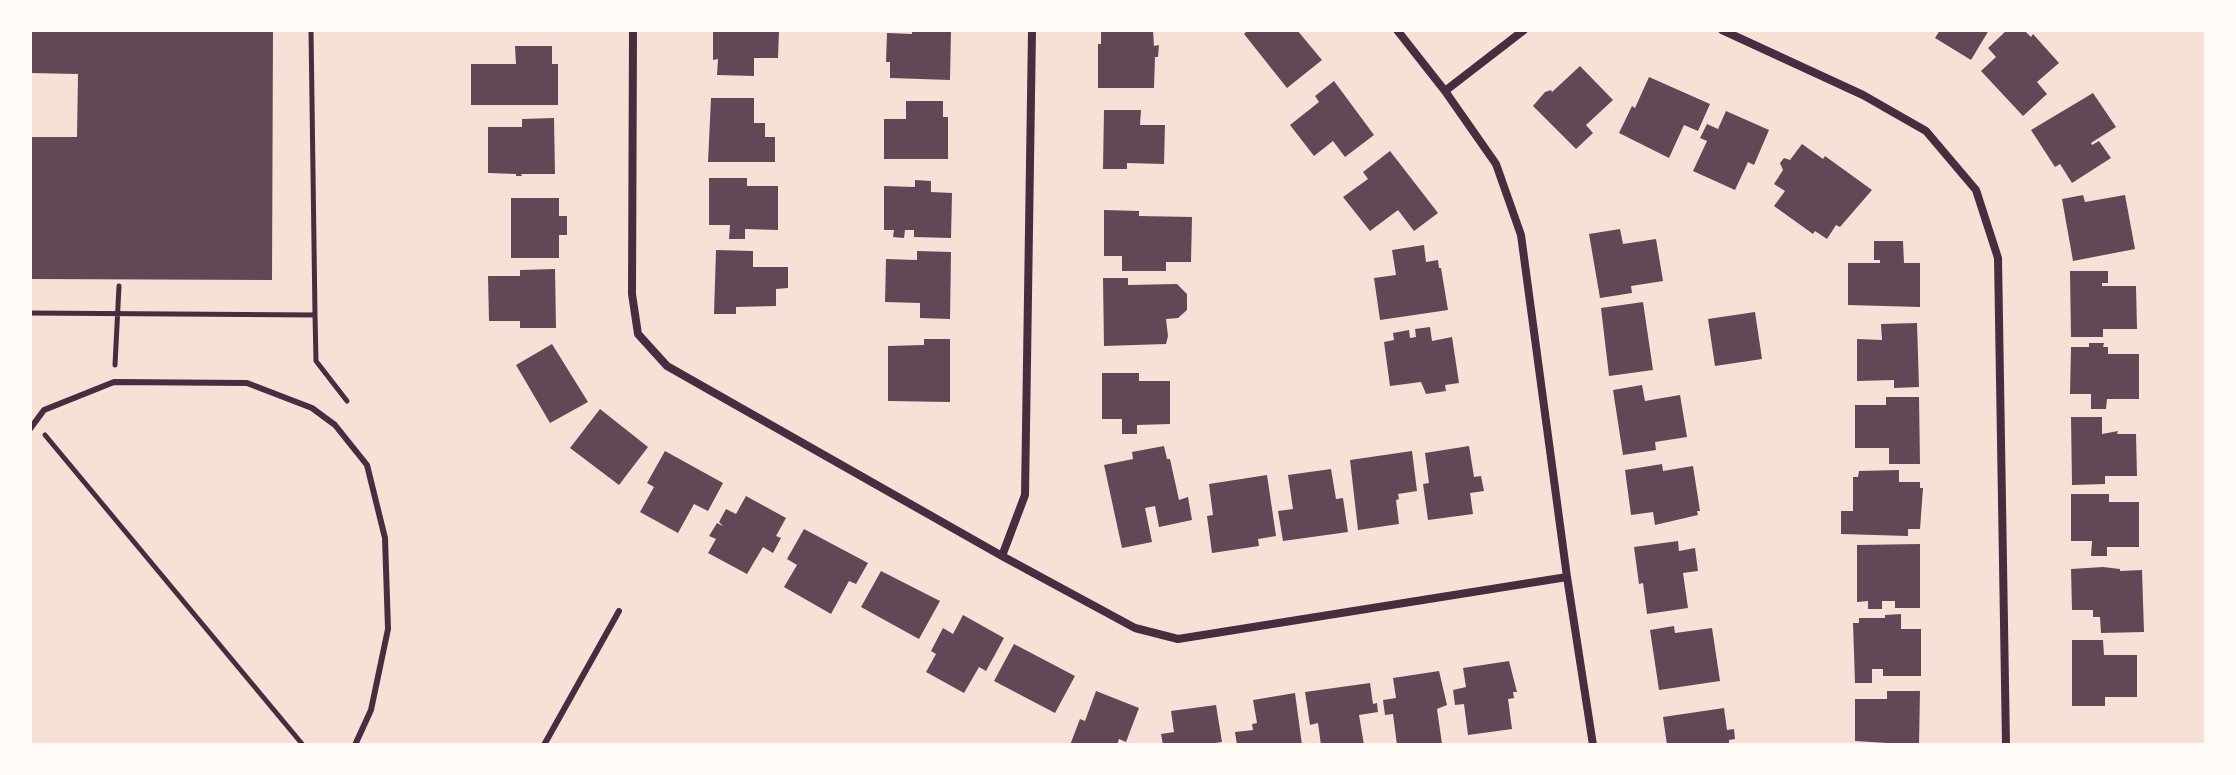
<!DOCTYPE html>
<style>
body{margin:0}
#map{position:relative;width:2236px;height:775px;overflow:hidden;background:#f7e1d7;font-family:Overpass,sans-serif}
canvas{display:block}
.frame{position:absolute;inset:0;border:32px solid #fffaf5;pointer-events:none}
</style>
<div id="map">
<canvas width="2236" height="775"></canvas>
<div class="frame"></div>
</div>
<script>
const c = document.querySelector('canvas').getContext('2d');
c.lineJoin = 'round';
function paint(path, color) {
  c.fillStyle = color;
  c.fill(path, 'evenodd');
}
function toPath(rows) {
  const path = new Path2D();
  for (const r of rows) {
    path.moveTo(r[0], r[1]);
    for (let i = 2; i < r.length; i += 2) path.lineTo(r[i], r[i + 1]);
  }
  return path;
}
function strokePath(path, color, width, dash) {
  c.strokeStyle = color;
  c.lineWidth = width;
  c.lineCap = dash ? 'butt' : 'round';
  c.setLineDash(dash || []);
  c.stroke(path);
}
paint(toPath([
 [30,30,273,30,272,280,30,279,30,137,77,137,78,74,30,73],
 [713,30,779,30,778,58,754,58,754,76,717,75,718,59,713,60],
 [912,30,951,30,950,80,890,78,890,62,886,62,887,33,912,34],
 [1101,30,1153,30,1154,46,1159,45,1158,57,1155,57,1154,88,1098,88,1098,44,1101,44],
 [1248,30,1297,30,1322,60,1287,88,1244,34],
 [1940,30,1989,30,1971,60,1935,38],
 [2007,30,2024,30,2031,37,2033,34,2059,63,2037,82,2047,94,2023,116,1981,71,1996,57,1988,48],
 [515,46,552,46,552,64,558,64,558,105,471,105,471,64,516,64],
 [1580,66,1613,100,1586,125,1593,133,1576,149,1533,106,1545,92,1551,90,1552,92],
 [1649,77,1710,104,1698,131,1684,125,1669,158,1619,133,1632,106,1635,108],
 [1334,81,1374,135,1345,157,1333,141,1314,156,1290,125,1319,102,1315,96],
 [2093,93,2116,127,2091,143,2092,145,2099,141,2111,158,2072,183,2060,164,2055,167,2031,130],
 [711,98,754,98,754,123,765,123,765,137,775,137,775,162,708,162],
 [906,101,943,101,943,117,948,117,948,159,884,159,884,119,906,119],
 [1104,110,1141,110,1140,125,1165,125,1164,164,1127,163,1127,169,1103,169],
 [1726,111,1769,130,1754,165,1748,162,1735,190,1693,171,1707,141,1700,138,1707,124,1718,129],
 [554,118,555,174,521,174,522,176,516,176,516,174,488,173,488,127,522,127,522,119],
 [1802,144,1823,159,1825,156,1872,190,1840,227,1836,225,1827,239,1815,231,1813,234,1774,206,1785,191,1774,184,1783,170,1780,163,1784,158,1790,160],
 [1390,151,1438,213,1414,231,1398,210,1370,231,1343,197,1368,179,1363,172],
 [709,178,747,178,747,186,778,186,778,230,745,229,745,239,729,239,730,225,709,225],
 [915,180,931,181,931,192,952,193,951,238,914,237,914,230,905,230,904,238,893,237,894,230,884,230,884,186,915,187],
 [2083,195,2085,202,2125,195,2135,249,2073,261,2062,199],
 [511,198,559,198,559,216,567,216,567,235,559,235,559,258,511,258],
 [1104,210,1139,211,1139,216,1192,217,1191,262,1166,262,1166,271,1122,271,1122,256,1104,256],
 [1620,229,1623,244,1656,239,1663,281,1631,286,1632,293,1600,298,1589,234],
 [1874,241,1903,241,1904,263,1920,263,1920,307,1848,305,1848,263,1880,263,1880,260,1874,260],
 [1424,245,1426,262,1438,260,1439,268,1441,268,1448,310,1380,320,1374,278,1396,275,1392,250],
 [716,250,753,251,753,267,788,267,788,288,776,289,776,306,736,307,736,314,714,314],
 [917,251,951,252,950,319,920,318,920,303,885,302,886,259,917,260],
 [555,269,556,328,520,328,520,321,489,321,488,276,520,276,520,270],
 [2070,271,2108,271,2108,283,2102,283,2102,286,2136,286,2137,329,2103,329,2103,337,2071,337],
 [1103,278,1128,278,1128,285,1177,284,1187,294,1187,310,1178,318,1166,319,1168,336,1166,344,1104,346],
 [1643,302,1653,370,1609,376,1601,308],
 [1755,312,1762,359,1715,366,1708,319],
 [1917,323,1919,387,1894,388,1894,380,1857,381,1857,339,1882,340,1881,324],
 [1430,327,1432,341,1452,337,1459,383,1445,385,1446,391,1426,394,1421,382,1390,386,1384,342,1394,340,1393,333,1409,330,1410,338,1416,337,1415,329],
 [924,339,950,339,950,402,888,401,888,346,924,345],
 [2089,343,2104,343,2103,347,2108,347,2108,354,2139,354,2139,399,2107,399,2106,409,2091,409,2091,394,2070,394,2071,347,2089,347],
 [552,344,588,402,550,423,516,365],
 [1102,373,1139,373,1139,381,1170,381,1170,424,1137,425,1137,434,1122,434,1122,419,1102,419],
 [1642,385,1645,401,1680,395,1687,437,1655,442,1656,450,1623,455,1613,390],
 [1886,397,1919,397,1920,464,1889,464,1889,448,1855,448,1855,405,1886,405],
 [600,409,648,447,619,485,570,448],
 [2071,417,2102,417,2102,434,2118,431,2117,434,2136,434,2137,476,2105,476,2105,484,2072,485],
 [1164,446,1167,459,1170,459,1179,500,1188,497,1192,520,1159,527,1155,506,1145,508,1152,542,1122,548,1104,465,1133,459,1132,452],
 [1469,446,1474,477,1481,476,1484,491,1470,493,1473,514,1428,520,1423,484,1429,483,1425,453],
 [665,451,723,483,708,511,694,504,678,533,640,512,654,487,647,483],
 [1412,451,1417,491,1398,494,1399,499,1396,500,1399,524,1358,530,1350,460],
 [1662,464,1663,471,1693,466,1700,511,1697,511,1698,515,1655,525,1653,512,1631,515,1625,470],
 [1331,469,1336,499,1343,498,1348,532,1283,541,1278,511,1293,509,1288,475],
 [1899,470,1899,482,1920,482,1920,488,1923,488,1920,529,1908,529,1908,536,1841,534,1841,511,1853,511,1853,477,1858,477,1859,471],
 [1267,475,1276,536,1258,539,1259,546,1212,553,1207,516,1213,515,1209,484],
 [2071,494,2109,494,2109,502,2139,502,2139,547,2107,547,2107,556,2091,556,2092,541,2071,541],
 [746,496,786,518,776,536,781,538,773,553,763,547,747,574,708,553,716,539,709,536,717,523,723,526,719,522,726,509,736,514],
 [804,529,868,563,856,584,849,581,831,614,784,587,797,565,787,559],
 [1678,541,1679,551,1695,548,1698,571,1683,573,1688,608,1647,614,1643,583,1639,584,1634,547],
 [1920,544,1920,608,1895,608,1895,601,1882,601,1882,609,1868,609,1868,601,1857,602,1857,545],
 [2103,567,2120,569,2120,571,2142,570,2144,632,2101,633,2100,617,2093,617,2093,610,2072,610,2071,569],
 [881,571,940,601,919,639,861,607],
 [1901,614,1901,629,1921,629,1921,676,1883,676,1883,669,1872,669,1872,683,1855,683,1853,623,1859,623,1859,618,1885,618,1885,615],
 [963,615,1004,638,986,671,979,667,964,693,926,672,936,654,931,651,943,628,953,634],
 [1674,626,1675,633,1712,628,1720,681,1659,690,1650,630],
 [2072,640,2103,640,2104,655,2137,655,2137,697,2105,697,2105,706,2072,706],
 [1014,644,1075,676,1055,713,994,681],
 [1509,661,1517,692,1513,692,1514,698,1508,699,1512,729,1468,735,1464,704,1455,705,1453,690,1466,687,1463,668],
 [1439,671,1447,705,1437,709,1442,744,1397,745,1393,714,1385,715,1383,700,1396,698,1393,678],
 [1370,683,1373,704,1377,703,1378,712,1359,715,1364,745,1321,745,1318,723,1310,725,1305,692],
 [1096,691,1139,708,1126,742,1119,739,1117,745,1070,745,1080,719,1085,721],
 [1887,691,1920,691,1919,745,1855,741,1855,699,1887,699],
 [1295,693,1302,745,1237,745,1235,732,1253,730,1252,724,1257,723,1253,700],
 [1216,705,1222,742,1215,743,1215,745,1163,745,1161,734,1174,732,1171,711],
 [1724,708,1727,730,1734,729,1735,739,1729,740,1729,745,1667,745,1663,717]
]), '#644757');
strokePath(toPath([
 [30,313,315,315,311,30],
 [315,315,316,361,347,401],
 [115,365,119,286],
 [45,435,303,745]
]), '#4a2c40', 5);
strokePath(toPath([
 [30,429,44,410,114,382,247,383,312,408,335,425,367,465,385,538,388,629,371,710,355,745],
 [544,745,619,611]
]), '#4a2c40', 6);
strokePath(toPath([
 [633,30,632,294,638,334,667,366,1002,556,1135,628,1178,639,1567,577],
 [1397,30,1445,91,1496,164,1521,235,1567,577,1593,745],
 [1722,30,1863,95,1926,131,1976,190,1998,258,2006,745],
 [1445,91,1524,30],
 [1002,556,1025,495,1032,30]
]), '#4a2c40', 8);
</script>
